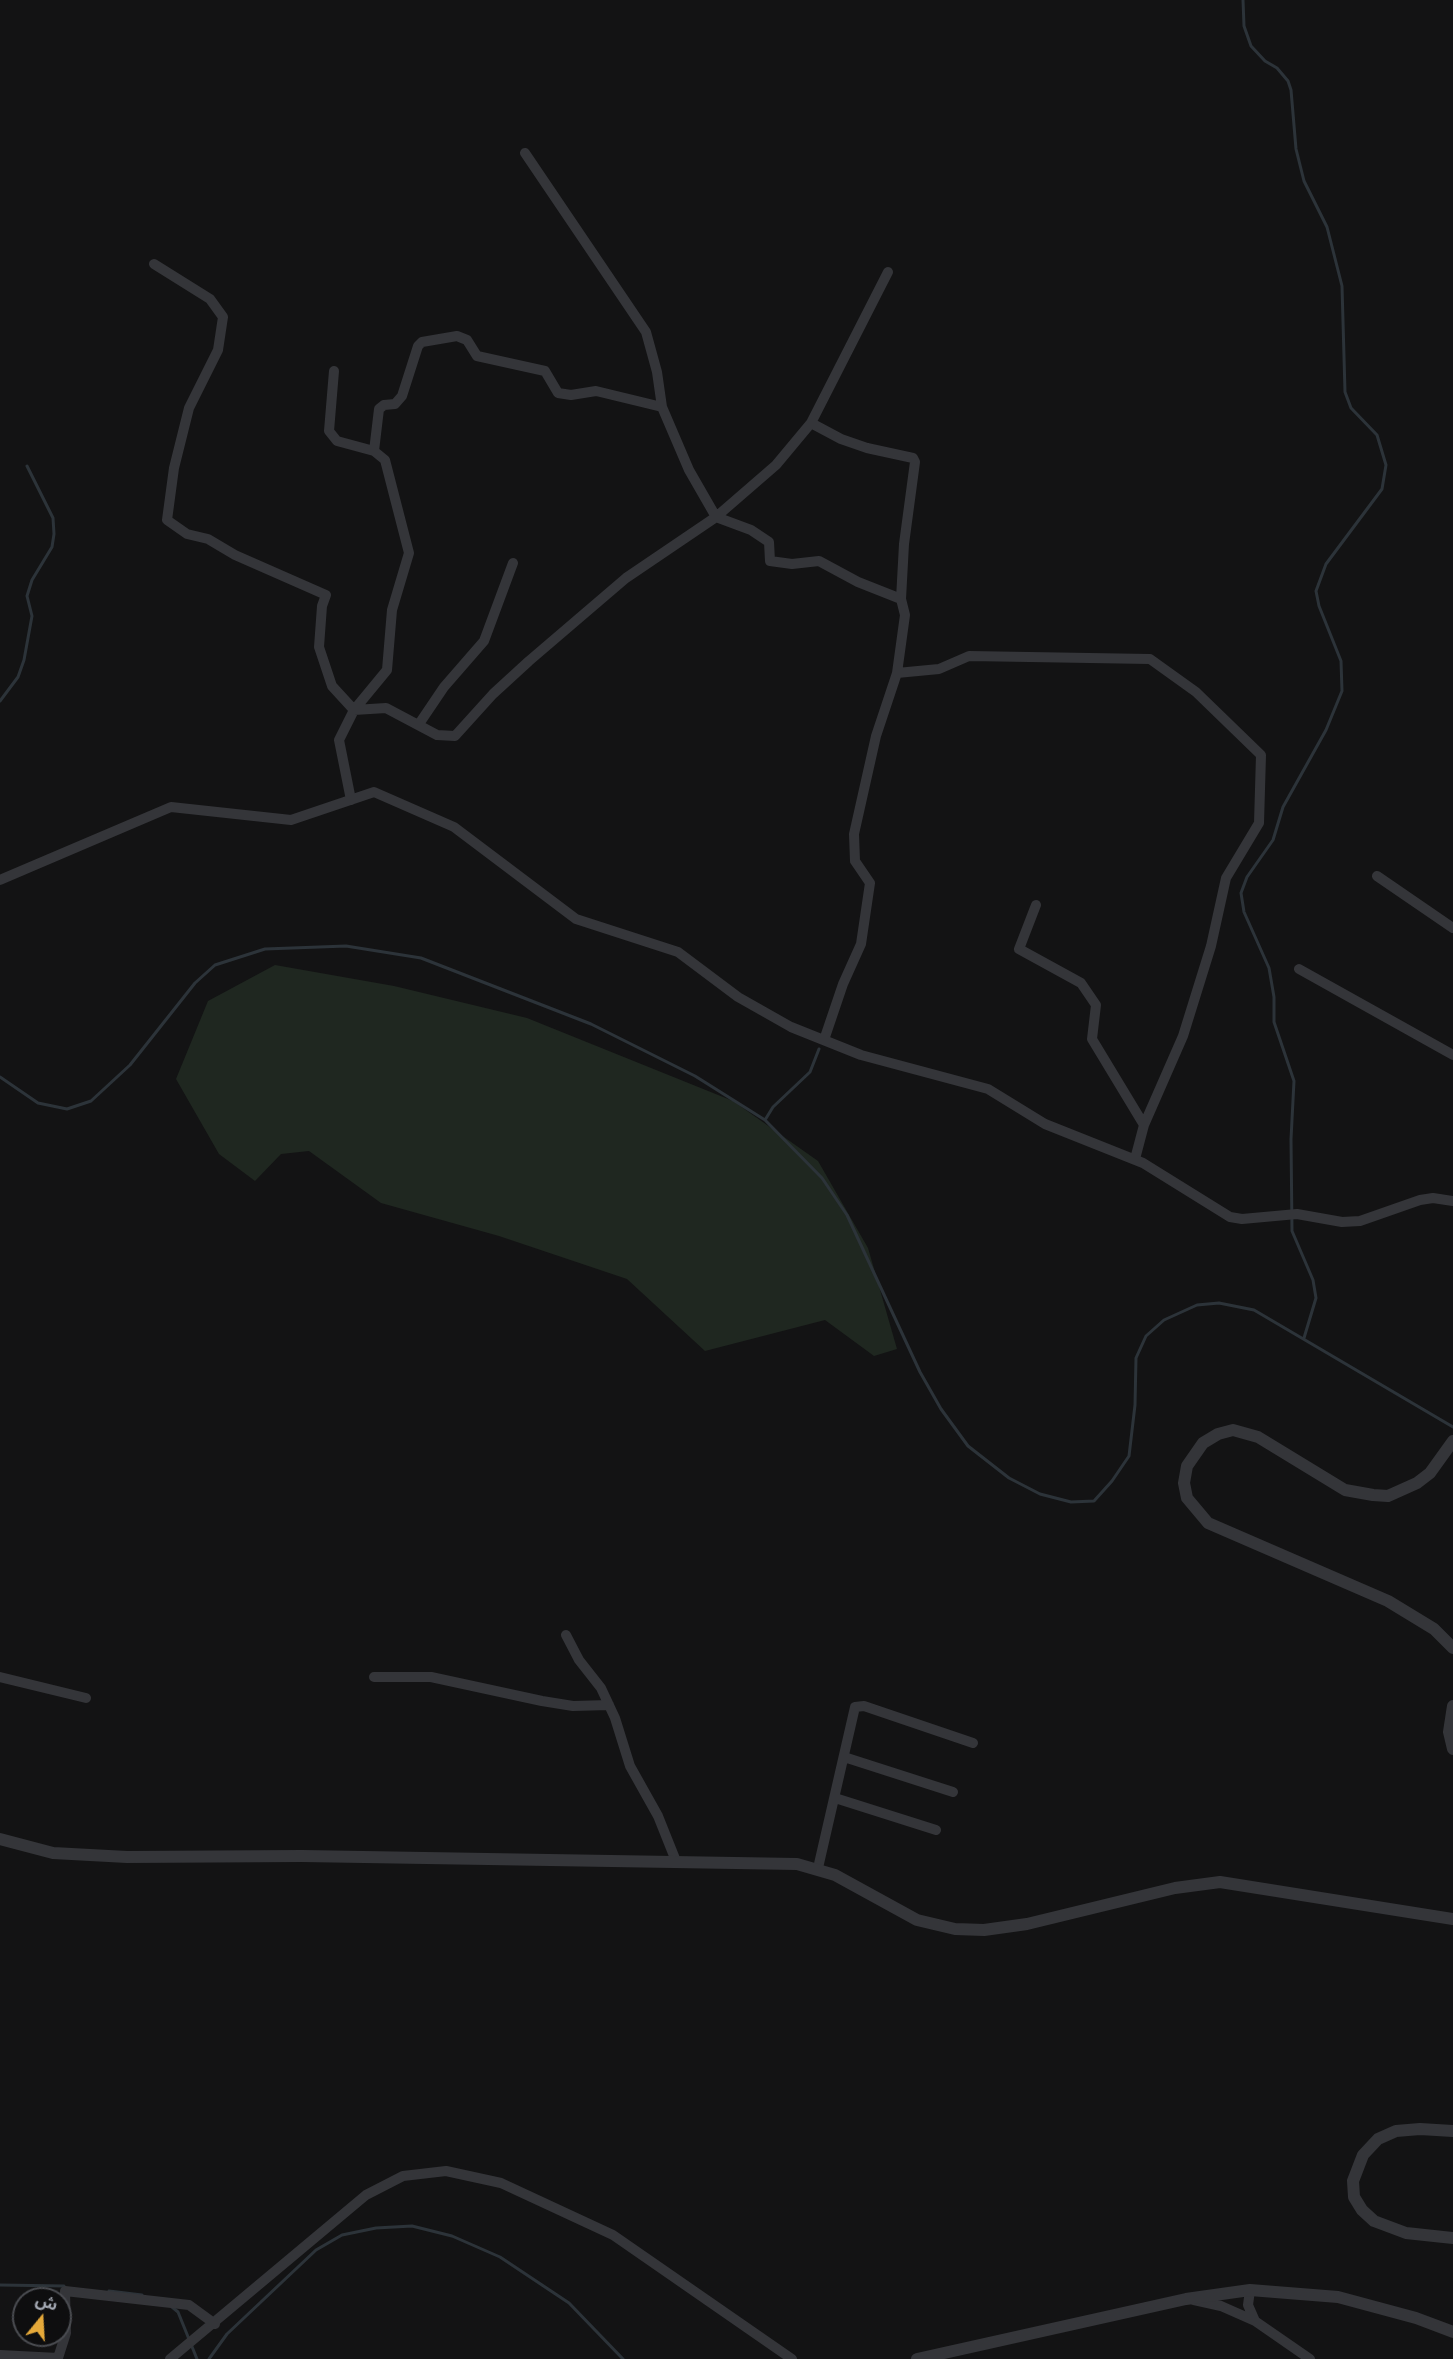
<!DOCTYPE html>
<meta charset="utf-8">
<style>
body{margin:0}
#map{position:relative;width:1453px;height:2359px;overflow:hidden;background:#131314;font-family:"Noto Sans","Noto Sans Arabic",sans-serif}
canvas{display:block}
.north{position:absolute;left:12px;top:2287px;width:60px;height:60px;box-sizing:border-box;background:#0e0e0f;border:2px solid #4a4c51;border-radius:50%;rotate:18deg;font-size:16px;font-weight:700;line-height:24px;text-align:center;color:#a5aab4}
.north::after{content:'';display:block;margin:auto;width:21px;height:27px;background:#e5a93a;clip-path:polygon(50% 0,100% 100%,50% 72%,0 100%)}
</style>
<div id="map">
<canvas width="1453" height="2359"></canvas>
<div class="north">ش</div>
</div>
<script>
const c = document.querySelector('canvas').getContext('2d');
c.lineJoin = 'round';
function paint(path, color) {
  c.fillStyle = color;
  c.fill(path, 'evenodd');
}
function toPath(rows) {
  const path = new Path2D();
  for (const r of rows) {
    path.moveTo(r[0], r[1]);
    for (let i = 2; i < r.length; i += 2) path.lineTo(r[i], r[i + 1]);
  }
  return path;
}
function strokePath(path, color, width, dash) {
  c.strokeStyle = color;
  c.lineWidth = width;
  c.lineCap = dash ? 'butt' : 'round';
  c.setLineDash(dash || []);
  c.stroke(path);
}
paint(toPath([
 [275,965,394,986,527,1018,733,1101,818,1161,868,1248,897,1349,874,1356,825,1320,705,1351,627,1279,499,1236,381,1203,309,1151,281,1154,255,1181,219,1154,176,1079,208,1001]
]), '#1f2720');
strokePath(toPath([
 [1243,0,1244,26,1251,46,1265,61,1277,68,1288,81,1291,90,1296,149,1304,181,1327,227,1342,286,1345,392,1351,408,1377,435,1386,465,1382,489,1326,564,1316,591,1319,606,1341,661,1342,691,1326,730,1283,807,1273,840,1247,877,1241,893,1244,912,1269,968,1274,997,1274,1022,1294,1081,1291,1139,1292,1231,1313,1280,1316,1298,1304,1338],
 [0,701,18,677,24,660,32,616,27,596,32,580,52,547,54,534,53,518,27,466],
 [0,1077,38,1103,67,1109,91,1101,130,1065,195,983,215,965,265,949,346,946,421,958,591,1024,695,1076,765,1120,822,1178,847,1215,920,1372,941,1409,968,1446,1009,1478,1040,1494,1071,1502,1094,1501,1112,1481,1129,1456,1135,1405,1136,1358,1146,1336,1164,1320,1197,1305,1219,1303,1254,1310,1453,1427],
 [765,1120,773,1107,810,1072,819,1049],
 [0,2285,64,2286],
 [109,2291,142,2295],
 [172,2307,178,2312,197,2359],
 [209,2359,227,2334,316,2250,342,2235,376,2228,412,2226,452,2236,500,2257,569,2303,623,2359]
]), '#2c3339', 3);
strokePath(toPath([
 [525,153,646,332,657,372,662,407,689,470,716,517,751,530,769,542,770,561,792,564,819,561,858,582,901,599,905,615,897,673,876,736,854,834,855,861,870,883,861,944,843,984,824,1040],
 [154,264,210,299,223,317,218,350,189,408,174,468,167,520,187,534,208,539,235,555,326,595,322,606,319,647,332,686,354,710,386,708,437,735,455,736,493,694,529,661,626,578,716,517,776,465,811,423,888,272],
 [334,371,329,431,337,441,374,451,385,460,409,553,392,610,387,670,354,710,339,740,351,800],
 [811,423,841,439,867,448,913,458,915,462,904,544,901,599],
 [374,451,379,409,384,405,395,404,402,396,418,346,422,342,457,336,467,340,477,356,545,371,558,393,571,395,596,391,662,407],
 [897,673,939,669,969,656,1150,659,1196,692,1261,755,1259,823,1226,878,1211,946,1183,1036,1144,1125,1135,1159],
 [419,724,444,687,484,641,513,563],
 [1377,876,1453,928],
 [0,880,171,807,291,820,374,792,454,827,576,919,678,952,738,997,791,1027,861,1055,988,1089,1045,1124,1143,1163,1230,1217,1242,1219,1297,1214,1342,1222,1360,1221,1420,1200,1433,1198,1453,1201],
 [1036,905,1019,949,1081,983,1096,1005,1092,1039,1144,1125],
 [1299,969,1453,1055],
 [566,1635,579,1660,601,1688,615,1718,630,1766,658,1816,676,1861],
 [0,1677,86,1698],
 [374,1677,431,1677,542,1701,573,1706,609,1705],
 [844,1757,953,1792],
 [835,1798,936,1830],
 [818,1868,855,1707,864,1706,973,1743],
 [1250,2290,1248,2305,1255,2321,1310,2359],
 [1194,2300,1221,2306,1255,2321],
 [0,2355,58,2358,66,2333,65,2291,189,2305,215,2324],
 [170,2359,366,2195,403,2176,446,2171,501,2183,613,2235,792,2359]
]), '#343539', 10);
strokePath(toPath([
 [1453,1441,1430,1473,1417,1483,1388,1496,1373,1495,1345,1490,1258,1437,1233,1430,1218,1434,1203,1443,1187,1466,1184,1483,1187,1498,1208,1523,1388,1601,1434,1629,1453,1648],
 [1453,1706,1449,1732,1453,1749],
 [0,1839,53,1853,127,1857,302,1856,797,1864,835,1875,917,1920,955,1929,984,1930,1027,1924,1175,1888,1220,1882,1453,1919],
 [1453,2131,1420,2129,1396,2131,1378,2139,1363,2155,1353,2181,1354,2197,1362,2210,1374,2221,1406,2233,1453,2238],
 [917,2359,1186,2299,1250,2290,1338,2297,1416,2318,1453,2332]
]), '#343539', 12);
</script>
